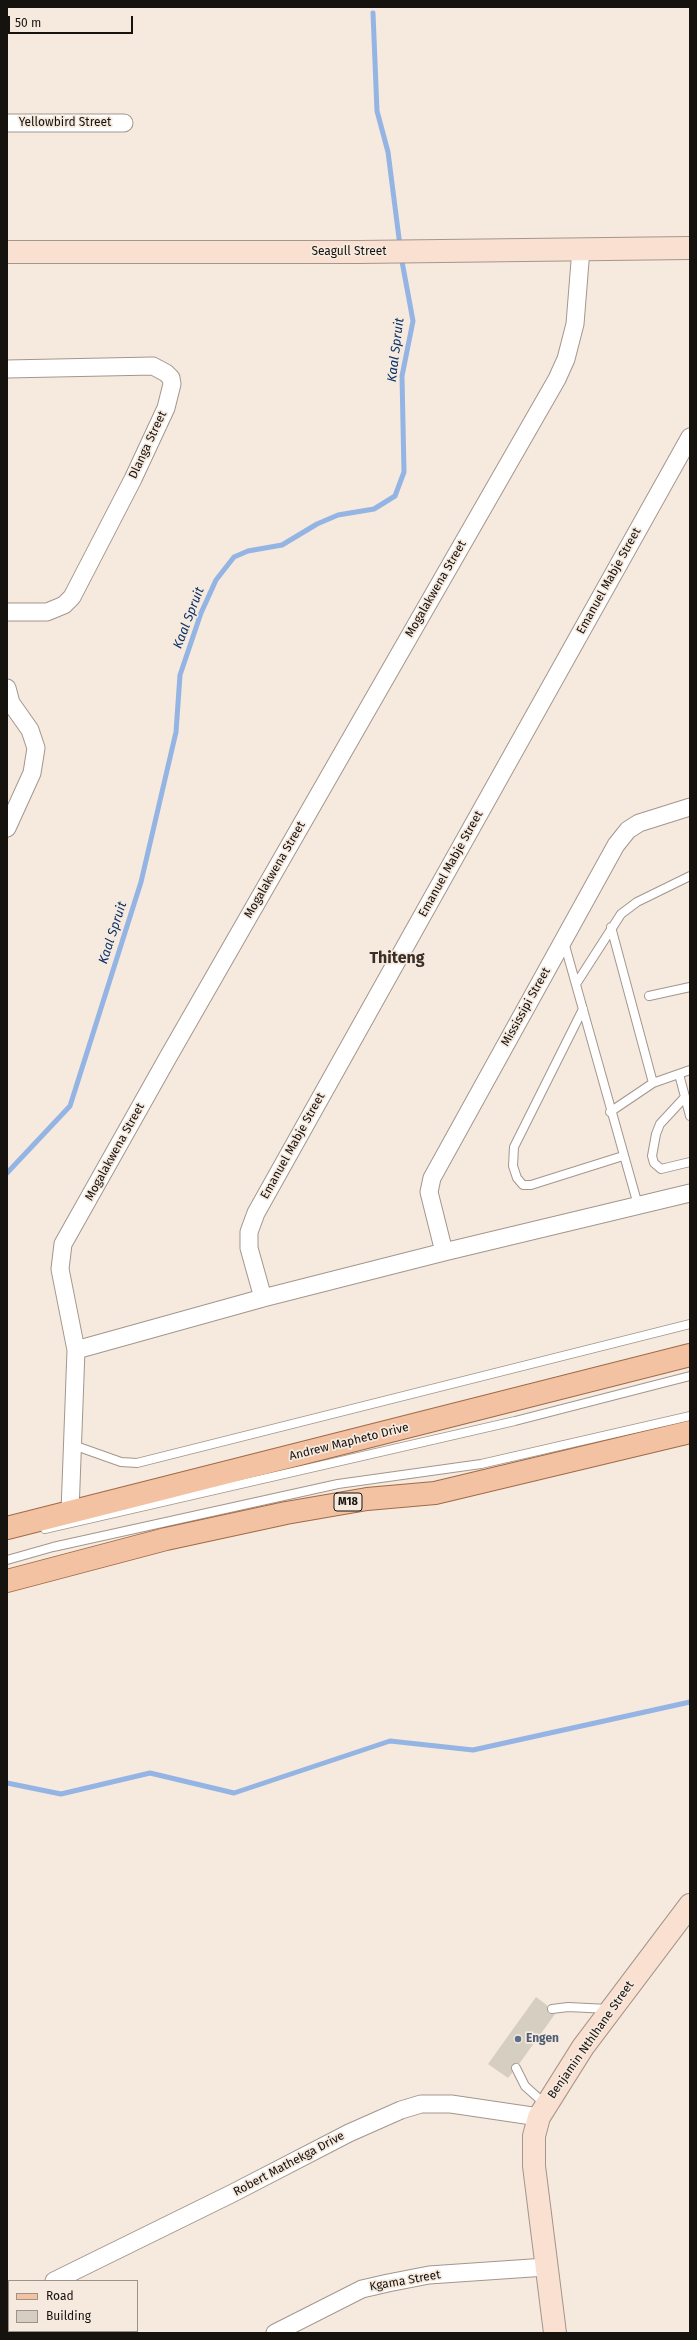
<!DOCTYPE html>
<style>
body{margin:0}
#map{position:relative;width:697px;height:2340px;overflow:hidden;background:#f6e9de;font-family:"Fira Sans",sans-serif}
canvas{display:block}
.frame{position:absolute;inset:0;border:8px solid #16120e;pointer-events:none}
.legend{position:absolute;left:8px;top:2280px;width:130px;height:52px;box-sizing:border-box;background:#f6e9de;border:1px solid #9c938b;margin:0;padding:5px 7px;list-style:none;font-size:12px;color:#16120e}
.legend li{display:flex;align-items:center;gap:8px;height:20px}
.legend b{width:20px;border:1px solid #9c938b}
.scale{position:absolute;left:8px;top:16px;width:125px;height:18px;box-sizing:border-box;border:2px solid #16120e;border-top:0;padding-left:5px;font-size:12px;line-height:14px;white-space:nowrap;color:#16120e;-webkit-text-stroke:3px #f6e9de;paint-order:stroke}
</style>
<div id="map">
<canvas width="697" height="2340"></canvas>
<div class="frame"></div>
<ul class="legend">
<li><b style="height:5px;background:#f3c2a2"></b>Road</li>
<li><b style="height:11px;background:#d6cec1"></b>Building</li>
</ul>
<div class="scale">50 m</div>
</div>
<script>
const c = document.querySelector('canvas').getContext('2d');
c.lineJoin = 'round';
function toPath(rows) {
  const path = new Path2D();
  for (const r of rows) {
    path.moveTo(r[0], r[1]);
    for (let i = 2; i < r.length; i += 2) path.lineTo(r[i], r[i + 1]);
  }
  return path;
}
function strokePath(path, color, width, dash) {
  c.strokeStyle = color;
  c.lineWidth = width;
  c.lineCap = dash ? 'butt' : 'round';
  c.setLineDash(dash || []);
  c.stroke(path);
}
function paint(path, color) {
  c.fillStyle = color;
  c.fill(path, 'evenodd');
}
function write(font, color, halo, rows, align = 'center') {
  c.font = font + ' "Fira Sans",sans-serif';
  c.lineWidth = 3.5;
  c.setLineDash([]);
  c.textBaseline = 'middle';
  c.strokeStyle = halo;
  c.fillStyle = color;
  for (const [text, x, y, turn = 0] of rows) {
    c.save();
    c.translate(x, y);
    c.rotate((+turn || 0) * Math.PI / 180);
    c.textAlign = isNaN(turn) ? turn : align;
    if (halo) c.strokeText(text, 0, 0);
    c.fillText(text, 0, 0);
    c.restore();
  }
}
strokePath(toPath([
 [373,13,377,111,388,152,400,246],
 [7,1173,70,1106,141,882,176,732,180,675,201,613,216,580,234,557,248,551,282,545,317,524,338,515,374,509,395,496,404,472,402,376,413,321,401,256],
 [7,1783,61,1794,150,1773,234,1793,390,1741,473,1750,690,1702]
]), '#94b4e4', 5);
paint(toPath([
 [536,1997,548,2006,548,2013,555,2014,519,2064,512,2065,512,2073,508,2078,488,2064]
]), '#d6cec1');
const lane = toPath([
 [611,927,653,1083],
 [564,942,638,1205],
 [576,984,621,914,637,902,690,876],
 [649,996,690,987],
 [583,1009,514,1147,513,1166,517,1178,523,1185,531,1185,623,1156],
 [679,1074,690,1116],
 [685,1097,660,1124,656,1134,652,1156,654,1163,661,1169,690,1162],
 [610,1112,653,1083,690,1070],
 [73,1445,121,1462,137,1463,690,1324],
 [45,1529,515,1421,690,1376],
 [7,1560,53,1547,338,1484,481,1464,690,1416],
 [552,2009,568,2007,609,2009],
 [516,2068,525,2086,545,2104]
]);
const street = toPath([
 [7,123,124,123],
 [7,369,153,366,166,373,171,378,172,384,166,408,133,479,72,597,64,605,47,612,7,612],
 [7,688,11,703,30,730,36,748,32,773,7,828],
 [444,1252,429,1192,432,1178,616,845,628,830,639,823,690,807],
 [263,1298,249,1248,249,1232,256,1213,690,437],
 [76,1350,263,1298,444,1252,690,1193],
 [70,1512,76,1350,60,1269,63,1244,167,1059,557,379,566,359,575,324,581,249],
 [54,2281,233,2193,349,2133,401,2110,421,2104,451,2104,539,2117],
 [7,2305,9,2304],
 [275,2333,362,2289,388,2283,429,2275,546,2267]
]);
const secondary = toPath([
 [7,252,359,252,690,248],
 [555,2333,534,2166,534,2136,539,2117,583,2047,690,1905]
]);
const primary = toPath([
 [7,1528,690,1355],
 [7,1581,166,1539,286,1513,367,1499,435,1493,690,1432]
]);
strokePath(lane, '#a3968d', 10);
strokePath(street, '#a3968d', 19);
strokePath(secondary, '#a3968d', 24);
strokePath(primary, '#a06a46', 24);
strokePath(lane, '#fff', 8);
strokePath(street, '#fff', 17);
strokePath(secondary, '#f9e0d0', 22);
strokePath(primary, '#f3c2a2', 22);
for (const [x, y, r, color] of [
 [518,2039,4,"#5c6f8a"]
]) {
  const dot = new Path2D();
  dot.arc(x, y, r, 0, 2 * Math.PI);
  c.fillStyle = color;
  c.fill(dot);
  strokePath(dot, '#f6e9de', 1.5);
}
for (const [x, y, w] of [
 [348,1502,28]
]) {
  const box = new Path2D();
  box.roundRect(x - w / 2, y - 9, w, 18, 3);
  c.fillStyle = '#f6e9de';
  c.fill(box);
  strokePath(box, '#16120e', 1);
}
write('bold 11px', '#16120e', null, [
 ["M18",348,1502]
]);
write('12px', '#16120e', '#f6e9de', [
 ["Yellowbird Street",65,123],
 ["Seagull Street",349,252],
 ["Dlanga Street",148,445,-65],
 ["Emanuel Mabje Street",609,581,-61],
 ["Mogalakwena Street",436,589,-60],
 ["Emanuel Mabje Street",451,864,-61],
 ["Mogalakwena Street",275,870,-60],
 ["Mississipi Street",526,1007,-61],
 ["Emanuel Mabje Street",293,1146,-61],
 ["Mogalakwena Street",115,1152,-61],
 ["Andrew Mapheto Drive",349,1442,-14],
 ["Benjamin Nthlhane Street",591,2040,-55],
 ["Robert Mathekga Drive",289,2164,-28],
 ["Kgama Street",405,2281,-10]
]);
write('bold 12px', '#4e5e75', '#f6e9de', [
 ["Engen",526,2039]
], 'left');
write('italic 13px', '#093169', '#f6e9de', [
 ["Kaal Spruit",396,350,-83],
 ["Kaal Spruit",189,618,-69],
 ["Kaal Spruit",113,933,-72]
]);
write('bold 16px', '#392f27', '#f6e9de', [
 ["Thiteng",397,959]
]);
</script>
